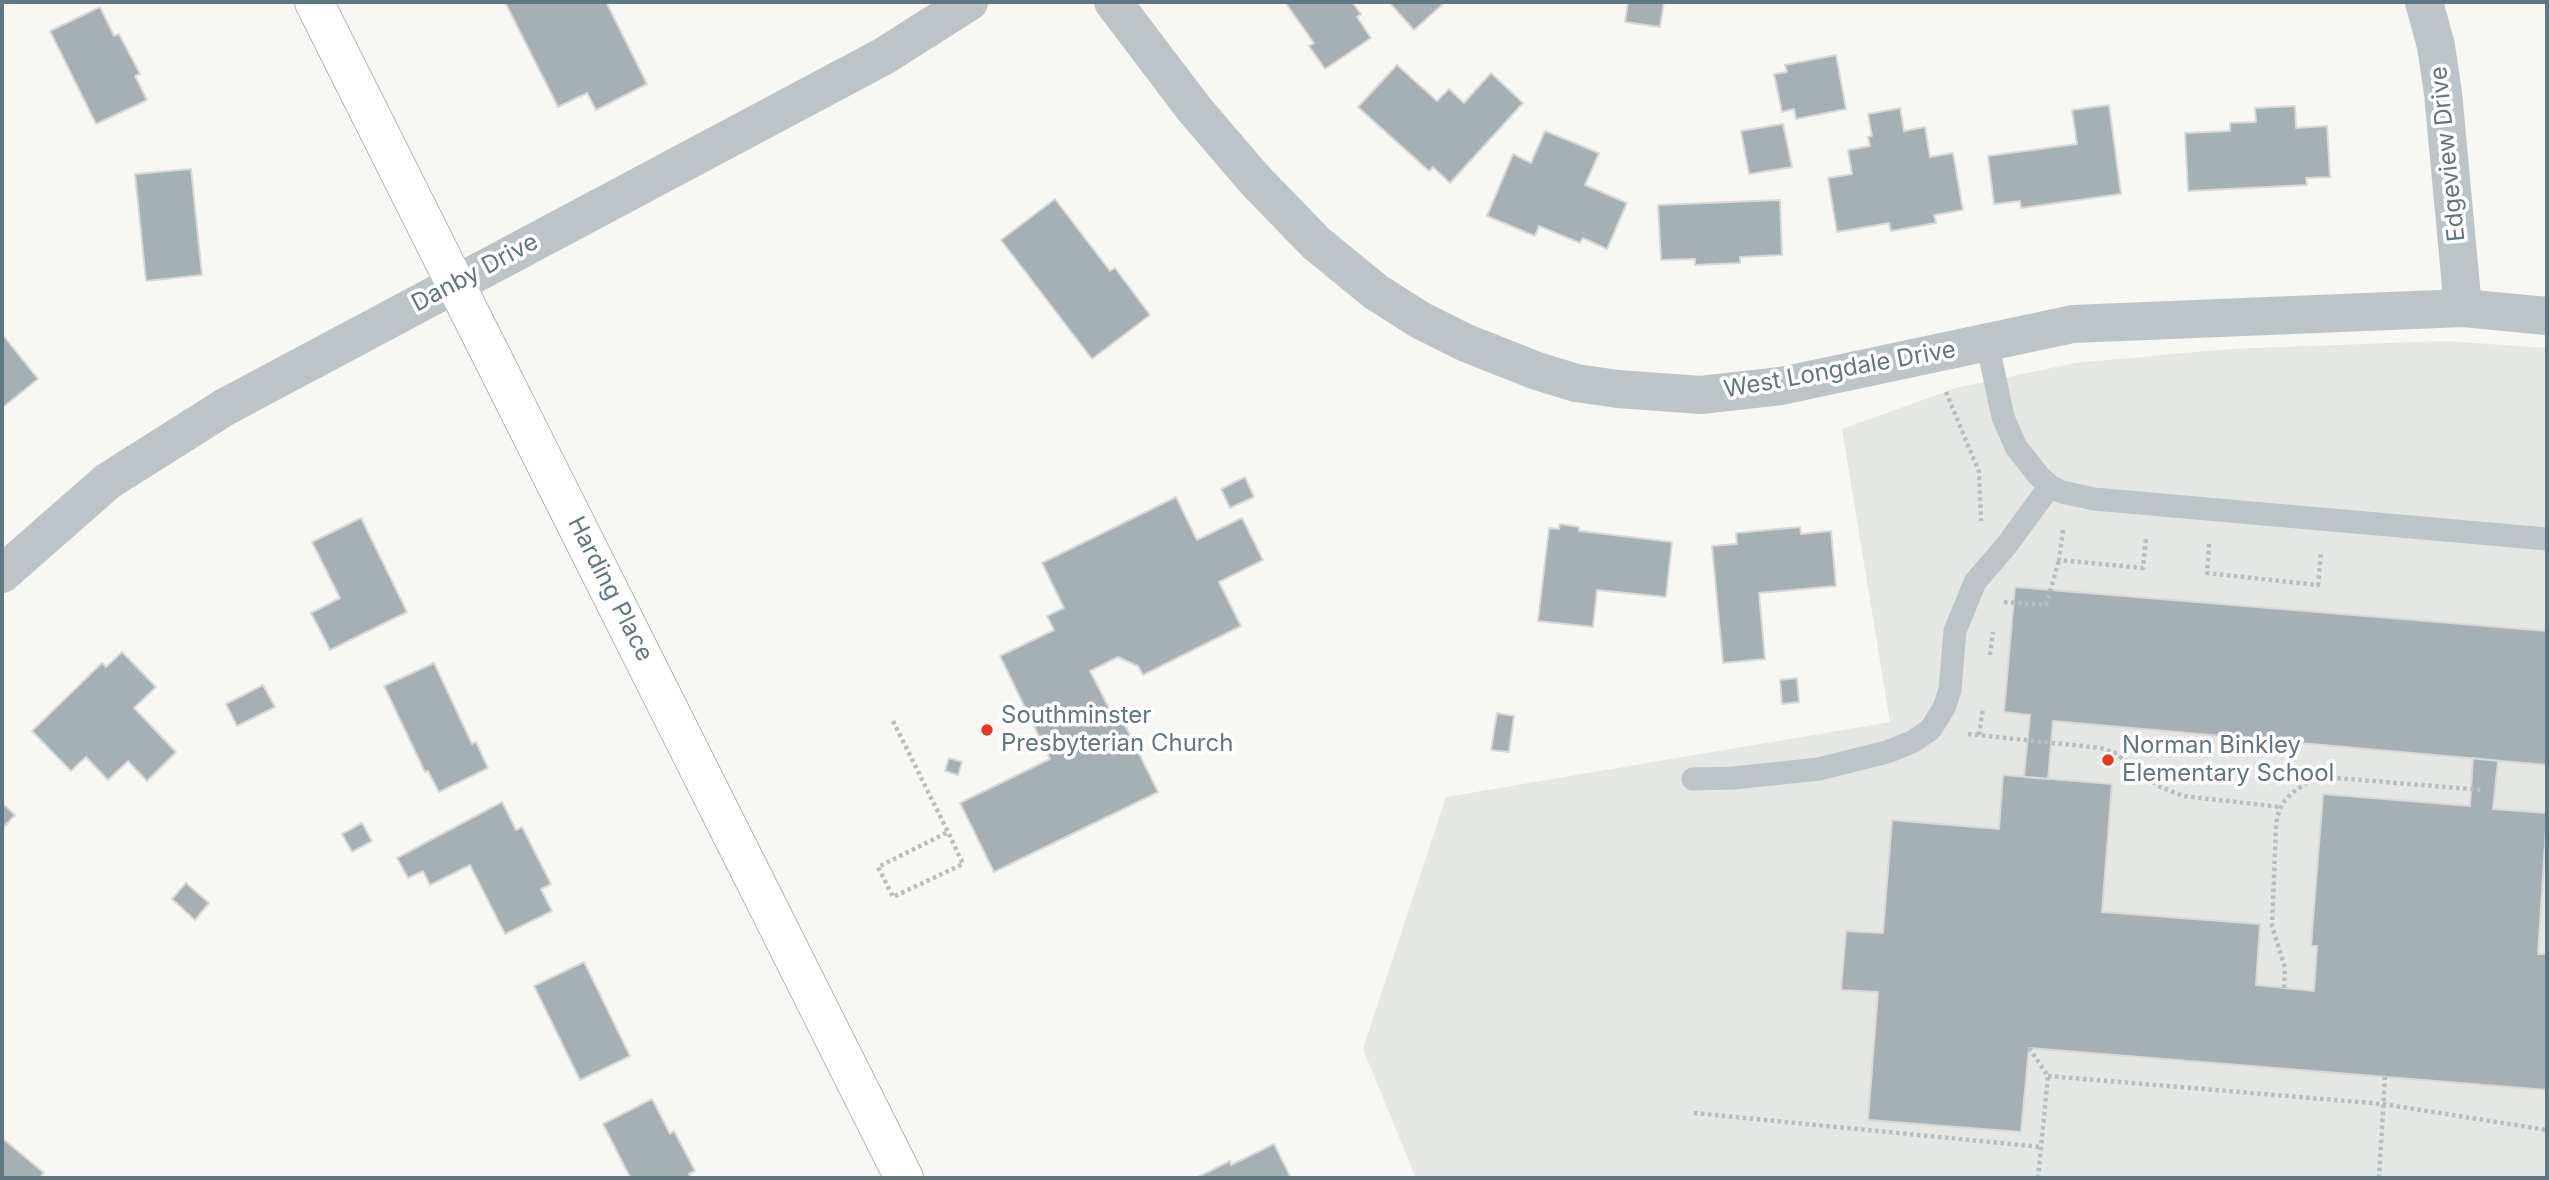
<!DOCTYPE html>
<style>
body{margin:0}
#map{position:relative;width:2549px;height:1180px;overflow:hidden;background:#f7f7f4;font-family:Inter,sans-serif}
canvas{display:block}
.frame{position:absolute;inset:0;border:4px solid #607681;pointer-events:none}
</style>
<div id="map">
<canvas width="2549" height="1180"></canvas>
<div class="frame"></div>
</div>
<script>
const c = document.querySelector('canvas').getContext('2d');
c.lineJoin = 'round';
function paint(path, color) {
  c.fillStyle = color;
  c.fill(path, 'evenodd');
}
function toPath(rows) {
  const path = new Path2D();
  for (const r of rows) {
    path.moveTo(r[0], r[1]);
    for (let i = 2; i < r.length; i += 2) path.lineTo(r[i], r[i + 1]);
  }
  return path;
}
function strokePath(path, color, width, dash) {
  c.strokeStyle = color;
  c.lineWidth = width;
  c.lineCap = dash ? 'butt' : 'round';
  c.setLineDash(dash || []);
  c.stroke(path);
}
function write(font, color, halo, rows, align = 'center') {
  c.font = font + ' Inter,sans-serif';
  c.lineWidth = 7;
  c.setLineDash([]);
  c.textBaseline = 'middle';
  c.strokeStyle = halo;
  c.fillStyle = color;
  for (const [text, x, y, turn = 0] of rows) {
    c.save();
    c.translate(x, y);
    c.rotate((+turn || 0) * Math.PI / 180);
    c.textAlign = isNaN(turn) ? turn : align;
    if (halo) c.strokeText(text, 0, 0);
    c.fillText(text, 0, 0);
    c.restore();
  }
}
paint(toPath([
 [2444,341,2547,348,2547,1178,1416,1178,1363,1049,1446,797,1890,722,1842,429,1956,388,2075,363,2229,349]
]), '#e5e7e5');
const building = toPath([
 [510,2,606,2,647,84,596,110,587,93,558,107,506,4,510,2],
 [1285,2,1352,2,1361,14,1357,17,1371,38,1325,69,1309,46,1314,43,1285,2],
 [1389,2,1443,2,1444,3,1414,30,1389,2],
 [1628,2,1664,2,1660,27,1625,22,1628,2],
 [100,7,114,36,119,34,140,74,135,76,147,100,96,124,50,31,100,7],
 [1836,55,1846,109,1796,119,1794,109,1782,112,1774,74,1787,72,1785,65,1836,55],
 [1397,65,1437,101,1449,89,1464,103,1491,73,1523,103,1450,183,1433,167,1429,171,1358,107,1397,65],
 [2109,105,2121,194,2021,208,2020,201,1994,204,1988,156,2077,144,2072,110,2109,105],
 [2295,106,2296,128,2327,126,2330,177,2306,178,2307,185,2188,191,2185,133,2230,131,2230,123,2256,122,2255,108,2295,106],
 [1900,108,1904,131,1925,127,1930,157,1953,153,1963,210,1934,215,1936,223,1891,231,1889,223,1837,232,1828,178,1852,174,1848,150,1870,146,1868,137,1872,136,1868,114,1900,108],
 [1783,124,1792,167,1749,174,1741,131,1783,124],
 [1545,131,1599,153,1585,185,1627,203,1607,249,1583,238,1580,243,1539,226,1535,236,1487,216,1513,154,1531,163,1545,131],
 [191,169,202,275,146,281,135,174,191,169],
 [1055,199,1110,271,1115,268,1150,315,1092,359,1001,240,1055,199],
 [1780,200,1782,255,1740,257,1740,263,1695,265,1695,259,1661,260,1658,205,1780,200],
 [2,334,38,379,2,408,2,334],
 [1245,477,1254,497,1230,508,1221,489,1245,477],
 [1176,497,1197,540,1242,518,1263,560,1219,582,1241,626,1143,675,1138,666,1118,657,1090,671,1117,724,1123,721,1158,792,994,872,960,803,1050,759,1000,656,1054,630,1047,616,1064,608,1042,563,1176,497],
 [361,518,407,612,330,650,311,613,340,598,312,542,361,518],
 [1560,524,1579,527,1579,531,1672,542,1666,597,1597,590,1593,627,1538,621,1549,528,1559,529,1560,524],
 [1800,527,1801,534,1831,531,1836,586,1759,593,1765,659,1723,663,1712,546,1737,544,1736,533,1800,527],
 [2015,587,2547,631,2547,765,2053,721,2048,779,2024,777,2030,715,2004,712,2015,587],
 [122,652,156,687,134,708,176,752,147,781,128,761,108,780,86,757,71,771,32,731,102,663,106,667,122,652],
 [434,663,472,744,476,742,488,768,439,792,428,771,425,772,384,686,434,663],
 [1797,678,1799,702,1782,704,1780,680,1797,678],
 [263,685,275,707,237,726,226,704,263,685],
 [1497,713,1514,716,1509,752,1491,750,1497,713],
 [949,758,962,762,958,775,945,771,949,758],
 [2473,758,2498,761,2493,809,2547,813,2538,954,2547,954,2547,1090,2029,1048,2021,1132,1868,1120,1878,992,1841,990,1846,931,1883,933,1892,820,1999,829,2003,775,2112,784,2102,912,2260,924,2256,985,2314,991,2317,946,2311,946,2323,794,2470,806,2473,758],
 [502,802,516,830,522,827,551,884,541,889,552,911,505,934,470,865,430,885,423,871,408,878,397,858,502,802],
 [2,803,15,815,2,829,2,803],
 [362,823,372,841,352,852,342,834,362,823],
 [186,883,209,903,195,920,172,899,186,883],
 [584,962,630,1056,580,1080,534,986,584,962],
 [652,1099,670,1134,674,1131,695,1171,689,1174,691,1178,627,1178,630,1177,603,1124,652,1099],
 [2,1138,44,1173,39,1178,2,1178,2,1138],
 [1274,1144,1291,1178,1196,1178,1230,1161,1231,1165,1274,1144]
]);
paint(building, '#a4b0b4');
strokePath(building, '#d9d8d6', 2);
const primary = toPath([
 [314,2,904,1178]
]);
strokePath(primary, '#b1b8bc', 40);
strokePath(toPath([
 [1946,392,1979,472,1981,521],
 [2063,530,2059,560,2143,568,2146,538],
 [2209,544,2207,573,2318,585,2321,553],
 [2004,602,2046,605,2059,560],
 [1990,655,1993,632],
 [893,721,948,832,963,864,893,897,878,867,948,832],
 [1968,734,2101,748,2115,753,2158,786,2183,796,2281,807],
 [1979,735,1983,708],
 [2284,988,2285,968,2272,926,2276,827,2277,817,2282,804,2292,793,2312,779,2324,777,2482,790],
 [2029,1048,2048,1076,2038,1178],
 [2048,1076,2383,1104,2547,1130],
 [1694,1113,2041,1147],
 [2379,1178,2385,1077]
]), '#b8bdbf', 4.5, [3.5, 3.5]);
strokePath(toPath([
 [1987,342,2003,417,2016,447,2039,476,2050,486,2062,492,2094,499,2547,539],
 [1693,779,1734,778,1819,769,1887,752,1912,742,1930,730,1944,708,1950,690,1955,631,1975,582,2006,546,2050,486]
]), '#bdc4c7', 23);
strokePath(toPath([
 [1113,2,1195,110,1255,180,1316,243,1376,292,1420,320,1466,343,1537,371,1576,383,1618,389,1701,395,1781,386,2073,324,2463,308,2547,316],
 [2424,2,2436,46,2443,93,2463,308],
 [2,574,108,481,225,407,884,56,969,2]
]), '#bdc4c7', 38);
strokePath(primary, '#fff', 38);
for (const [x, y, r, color] of [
 [987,730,7,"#ee361d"],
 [2108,760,7,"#ee361d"]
]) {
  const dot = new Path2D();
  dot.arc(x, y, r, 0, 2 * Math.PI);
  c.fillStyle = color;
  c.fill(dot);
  strokePath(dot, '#fff', 2.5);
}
write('24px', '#607681', '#fff', [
 ["Edgeview Drive",2448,154,-96],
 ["Danby Drive",475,273,-28],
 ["West Longdale Drive",1840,370,-10],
 ["Harding Place",610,589,63]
]);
write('24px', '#607681', '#fff', [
 ["Southminster",1001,716],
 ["Presbyterian Church",1001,744],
 ["Norman Binkley",2122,746],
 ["Elementary School",2122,774]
], 'left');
</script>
